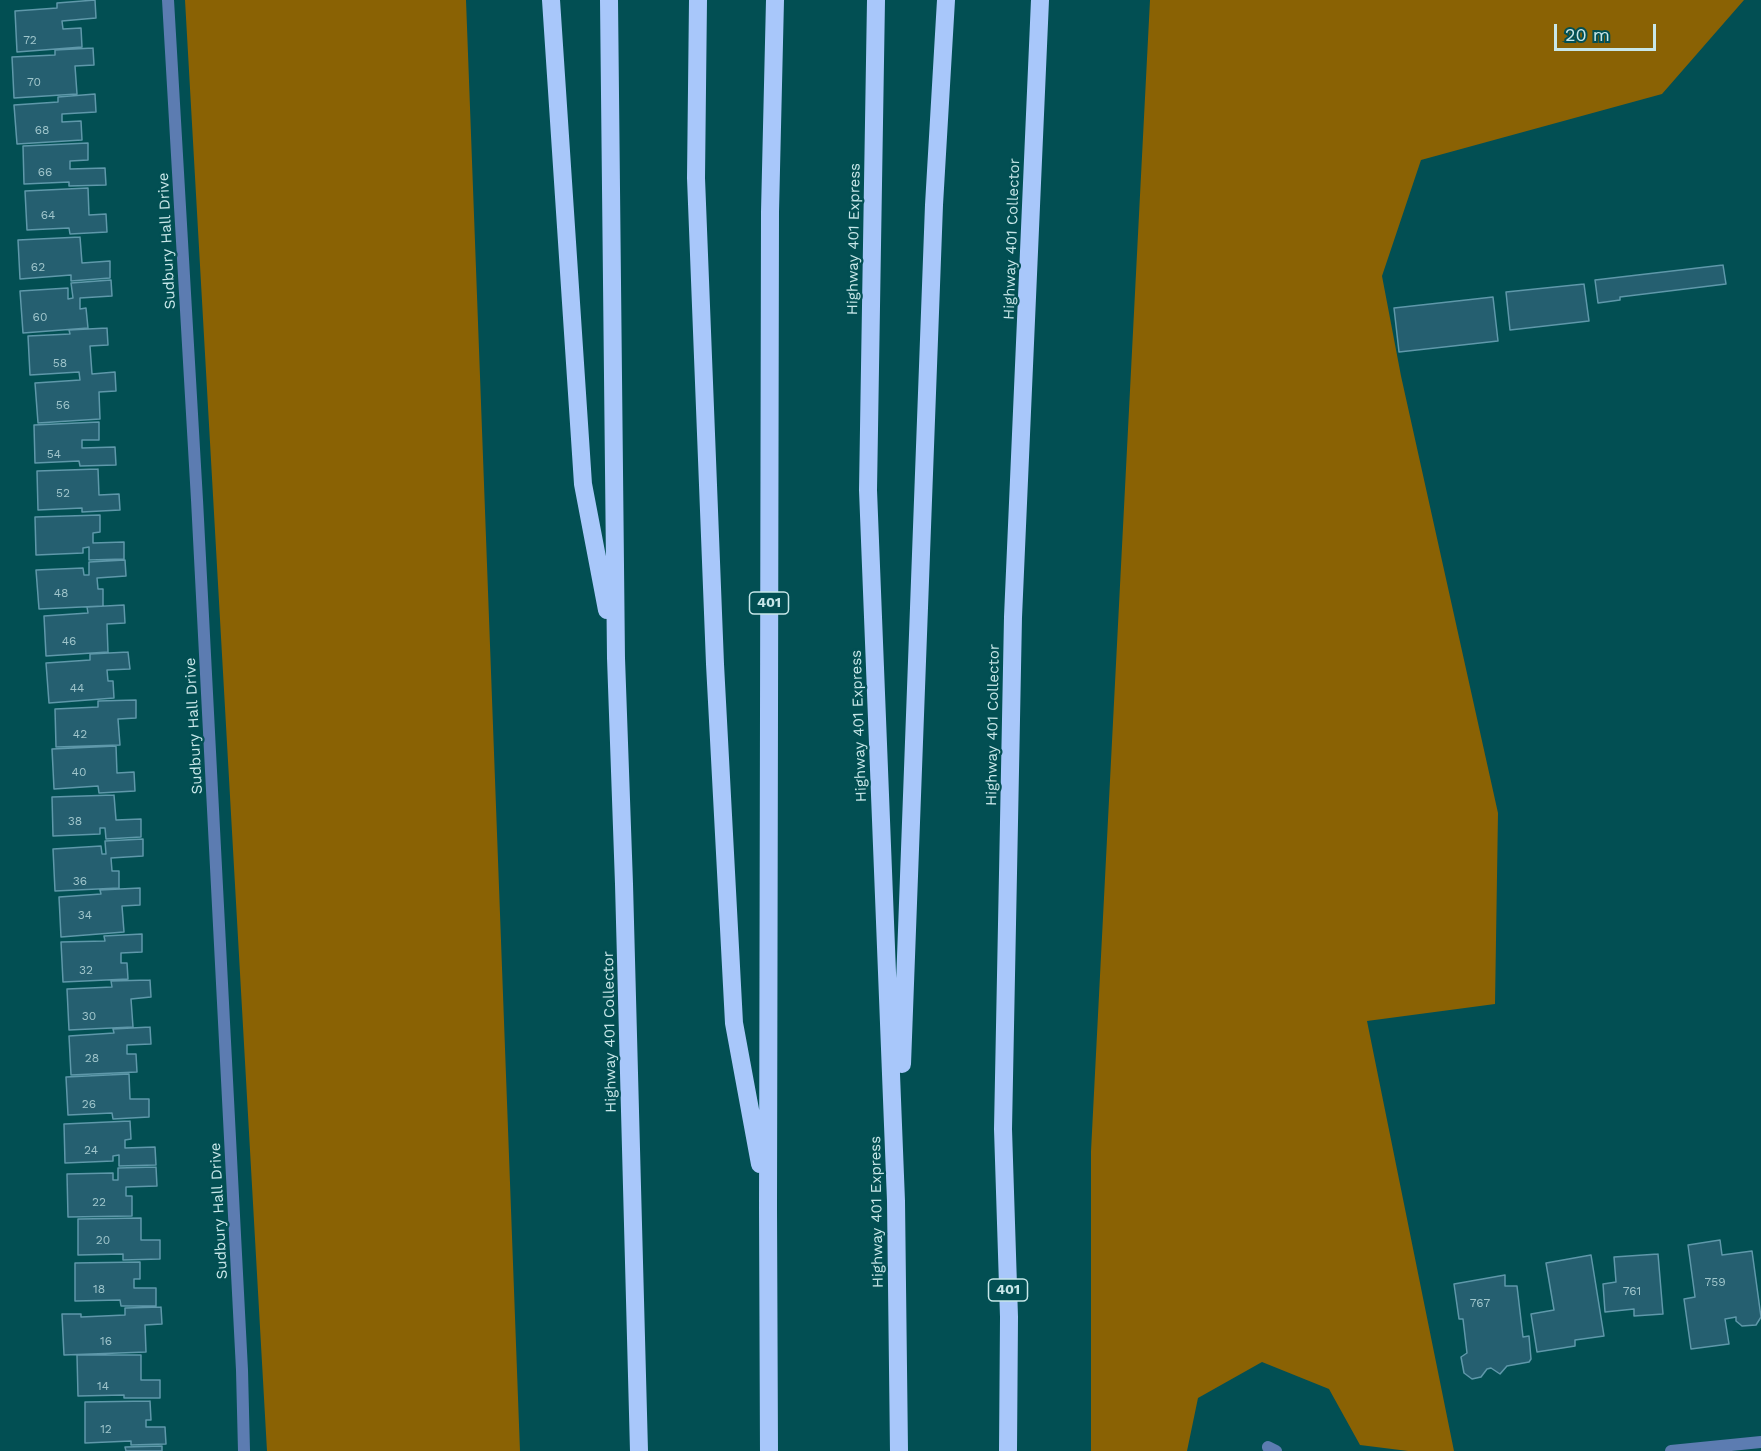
<!DOCTYPE html>
<style>
body{margin:0}
#map{position:relative;width:1761px;height:1451px;overflow:hidden;background:#024f53;font-family:"Work Sans",sans-serif}
canvas{display:block}
.scale{position:absolute;left:1554px;top:24px;width:102px;height:27px;box-sizing:border-box;border:3px solid #c8e7e9;border-top:0;padding-left:8px;font-size:18px;line-height:21px;white-space:nowrap;color:#c8e7e9;-webkit-text-stroke:4px #024f53;paint-order:stroke}
</style>
<div id="map">
<canvas width="1761" height="1451"></canvas>
<div class="scale">20 m</div>
</div>
<script>
const c = document.querySelector('canvas').getContext('2d');
c.lineJoin = 'round';
function paint(path, color) {
  c.fillStyle = color;
  c.fill(path, 'evenodd');
}
function toPath(rows) {
  const path = new Path2D();
  for (const r of rows) {
    path.moveTo(r[0], r[1]);
    for (let i = 2; i < r.length; i += 2) path.lineTo(r[i], r[i + 1]);
  }
  return path;
}
function strokePath(path, color, width, dash) {
  c.strokeStyle = color;
  c.lineWidth = width;
  c.lineCap = dash ? 'butt' : 'round';
  c.setLineDash(dash || []);
  c.stroke(path);
}
function write(font, color, halo, rows, align = 'center') {
  c.font = font + ' "Work Sans",sans-serif';
  c.lineWidth = 4.5;
  c.setLineDash([]);
  c.textBaseline = 'middle';
  c.strokeStyle = halo;
  c.fillStyle = color;
  for (const [text, x, y, turn = 0] of rows) {
    c.save();
    c.translate(x, y);
    c.rotate((+turn || 0) * Math.PI / 180);
    c.textAlign = isNaN(turn) ? turn : align;
    if (halo) c.strokeText(text, 0, 0);
    c.fillText(text, 0, 0);
    c.restore();
  }
}
paint(toPath([
 [185,0,466,0,520,1451,267,1451],
 [1150,0,1744,0,1662,94,1421,160,1382,276,1401,376,1498,813,1495,1004,1367,1021,1454,1451,1408,1451,1360,1445,1329,1389,1262,1362,1198,1398,1187,1451,1091,1451,1091,1151]
]), '#8a6204');
const building = toPath([
 [95,0,96,18,62,21,63,29,81,28,82,47,17,52,15,11,57,8,57,3,95,0],
 [93,48,94,65,75,66,77,94,14,98,12,57,55,55,55,50,93,48],
 [95,94,96,112,62,114,62,122,81,121,82,140,17,144,14,105,58,102,58,97,95,94],
 [88,143,88,160,70,161,70,169,105,168,106,185,69,186,69,182,24,184,23,146,88,143],
 [88,188,89,215,106,214,107,232,70,234,69,228,27,230,25,191,88,188],
 [80,237,82,263,110,261,110,278,71,281,71,275,20,279,18,240,80,237],
 [1723,265,1726,284,1620,297,1620,300,1598,303,1595,280,1723,265],
 [111,280,112,296,80,298,80,309,86,308,88,328,23,333,20,291,68,288,68,299,73,298,71,283,111,280],
 [1584,284,1589,321,1510,330,1506,292,1584,284],
 [1493,297,1498,341,1399,352,1394,308,1493,297],
 [107,328,108,345,90,346,92,374,115,372,116,391,99,392,100,419,38,423,35,383,80,380,79,372,30,375,28,336,70,334,69,330,107,328],
 [99,422,99,440,82,440,82,448,115,447,116,465,80,466,79,461,35,463,34,425,99,422],
 [98,469,99,495,119,494,120,510,82,512,82,508,38,510,37,471,98,469],
 [100,515,100,532,93,533,93,543,124,542,124,559,89,560,89,547,83,548,83,553,36,555,35,517,100,515],
 [125,560,126,576,97,578,98,589,103,589,103,606,39,609,36,570,83,568,84,575,89,575,89,562,125,560],
 [124,605,125,623,107,624,108,652,46,656,44,616,88,613,87,607,124,605],
 [128,652,130,669,107,670,108,681,113,681,114,698,49,703,46,663,90,660,90,654,128,652],
 [136,700,136,718,118,719,120,745,56,747,55,709,98,707,98,701,136,700],
 [116,746,117,773,134,772,135,791,99,793,98,786,54,789,52,749,116,746],
 [114,795,116,820,141,819,141,837,106,839,105,828,100,828,100,834,53,836,52,797,114,795],
 [143,839,143,856,111,858,112,871,119,871,119,888,55,891,53,849,101,846,102,854,106,854,105,841,143,839],
 [140,888,140,905,122,906,124,932,61,937,59,897,101,894,100,890,140,888],
 [142,934,142,952,121,953,121,963,127,963,128,979,63,982,61,942,105,941,104,936,142,934],
 [150,980,151,997,131,999,133,1027,69,1030,67,989,112,987,111,981,150,980],
 [150,1027,151,1044,127,1045,127,1054,136,1054,137,1072,71,1075,69,1036,114,1033,113,1029,150,1027],
 [129,1074,130,1099,149,1099,149,1117,113,1119,112,1113,68,1115,66,1077,129,1074],
 [130,1121,131,1139,125,1140,125,1148,155,1147,156,1165,119,1166,119,1155,113,1156,113,1161,65,1163,64,1124,130,1121],
 [156,1167,157,1186,126,1187,126,1196,132,1196,132,1216,68,1217,67,1174,113,1173,113,1180,118,1180,118,1168,156,1167],
 [141,1218,141,1240,160,1240,160,1259,123,1260,123,1254,78,1255,78,1219,141,1218],
 [1720,1240,1722,1255,1752,1251,1761,1317,1756,1325,1742,1326,1736,1321,1736,1317,1725,1319,1729,1344,1691,1349,1684,1299,1695,1297,1688,1245,1720,1240],
 [1658,1254,1663,1314,1634,1316,1634,1309,1605,1312,1603,1284,1616,1282,1614,1257,1658,1254],
 [1591,1255,1604,1336,1575,1340,1575,1346,1537,1352,1531,1314,1554,1310,1546,1263,1591,1255],
 [140,1262,140,1279,134,1279,134,1288,156,1288,156,1306,121,1306,120,1300,75,1301,75,1263,140,1262],
 [1505,1275,1505,1286,1517,1286,1523,1337,1529,1336,1531,1359,1529,1362,1507,1366,1500,1374,1491,1368,1487,1369,1481,1377,1472,1379,1464,1373,1461,1357,1467,1353,1463,1319,1459,1319,1454,1284,1505,1275],
 [161,1307,162,1324,145,1325,146,1352,64,1355,62,1314,81,1314,81,1317,125,1315,125,1308,161,1307],
 [77,1355,141,1355,141,1380,160,1380,160,1398,124,1398,124,1395,78,1396,77,1355],
 [150,1401,151,1420,146,1420,146,1427,165,1427,166,1444,131,1445,131,1441,85,1443,85,1402,150,1401],
 [162,1446,162,1451,126,1451,125,1447,162,1446]
]);
paint(building, '#255f70');
strokePath(building, '#5f98aa', 1.5);
strokePath(toPath([
 [168,0,197,500,242,1370,244,1451],
 [1268,1447,1276,1451],
 [1671,1451,1761,1442]
]), '#5c7cb1', 12);
strokePath(toPath([
 [551,0,583,484,607,610],
 [609,0,616,658,624,884,639,1451],
 [698,0,696,178,715,664,734,1023,760,1164],
 [876,0,868,490,896,1201,899,1451],
 [902,1064,934,205,946,0],
 [769,1451,768,1207,770,212,775,0],
 [1008,1451,1009,1317,1003,1129,1013,617,1040,0]
]), '#a8c7fa', 18);
write('12px', '#9fc5cb', null, [
 ["72",30,40],
 ["70",34,82],
 ["68",42,130],
 ["66",45,172],
 ["64",48,215],
 ["62",38,267],
 ["60",40,317],
 ["58",60,363],
 ["56",63,405],
 ["54",54,454],
 ["52",63,493],
 ["48",61,593],
 ["46",69,641],
 ["44",77,688],
 ["42",80,734],
 ["40",79,772],
 ["38",75,821],
 ["36",80,881],
 ["34",85,915],
 ["32",86,970],
 ["30",89,1016],
 ["28",92,1058],
 ["26",89,1104],
 ["24",91,1150],
 ["22",99,1202],
 ["20",103,1240],
 ["759",1715,1282],
 ["18",99,1289],
 ["761",1632,1291],
 ["767",1480,1303],
 ["16",106,1341],
 ["14",103,1386],
 ["12",106,1429]
]);
for (const [x, y, w] of [
 [769,603,39],
 [1008,1290,39]
]) {
  const box = new Path2D();
  box.roundRect(x - w / 2, y - 11, w, 22, 4.5);
  c.fillStyle = '#024f53';
  c.fill(box);
  strokePath(box, '#c8e7e9', 1.5);
}
write('bold 14px', '#c8e7e9', null, [
 ["401",769,603],
 ["401",1008,1290]
]);
write('15px', '#c8e7e9', '#024f53', [
 ["Highway 401 Express",854,239,-89],
 ["Highway 401 Collector",1012,239,-88],
 ["Sudbury Hall Drive",167,241,-93],
 ["Highway 401 Collector",993,725,-89],
 ["Sudbury Hall Drive",194,726,-93],
 ["Highway 401 Express",859,726,-92],
 ["Highway 401 Collector",610,1032,-91],
 ["Sudbury Hall Drive",219,1211,-93],
 ["Highway 401 Express",877,1212,-91]
]);
</script>
